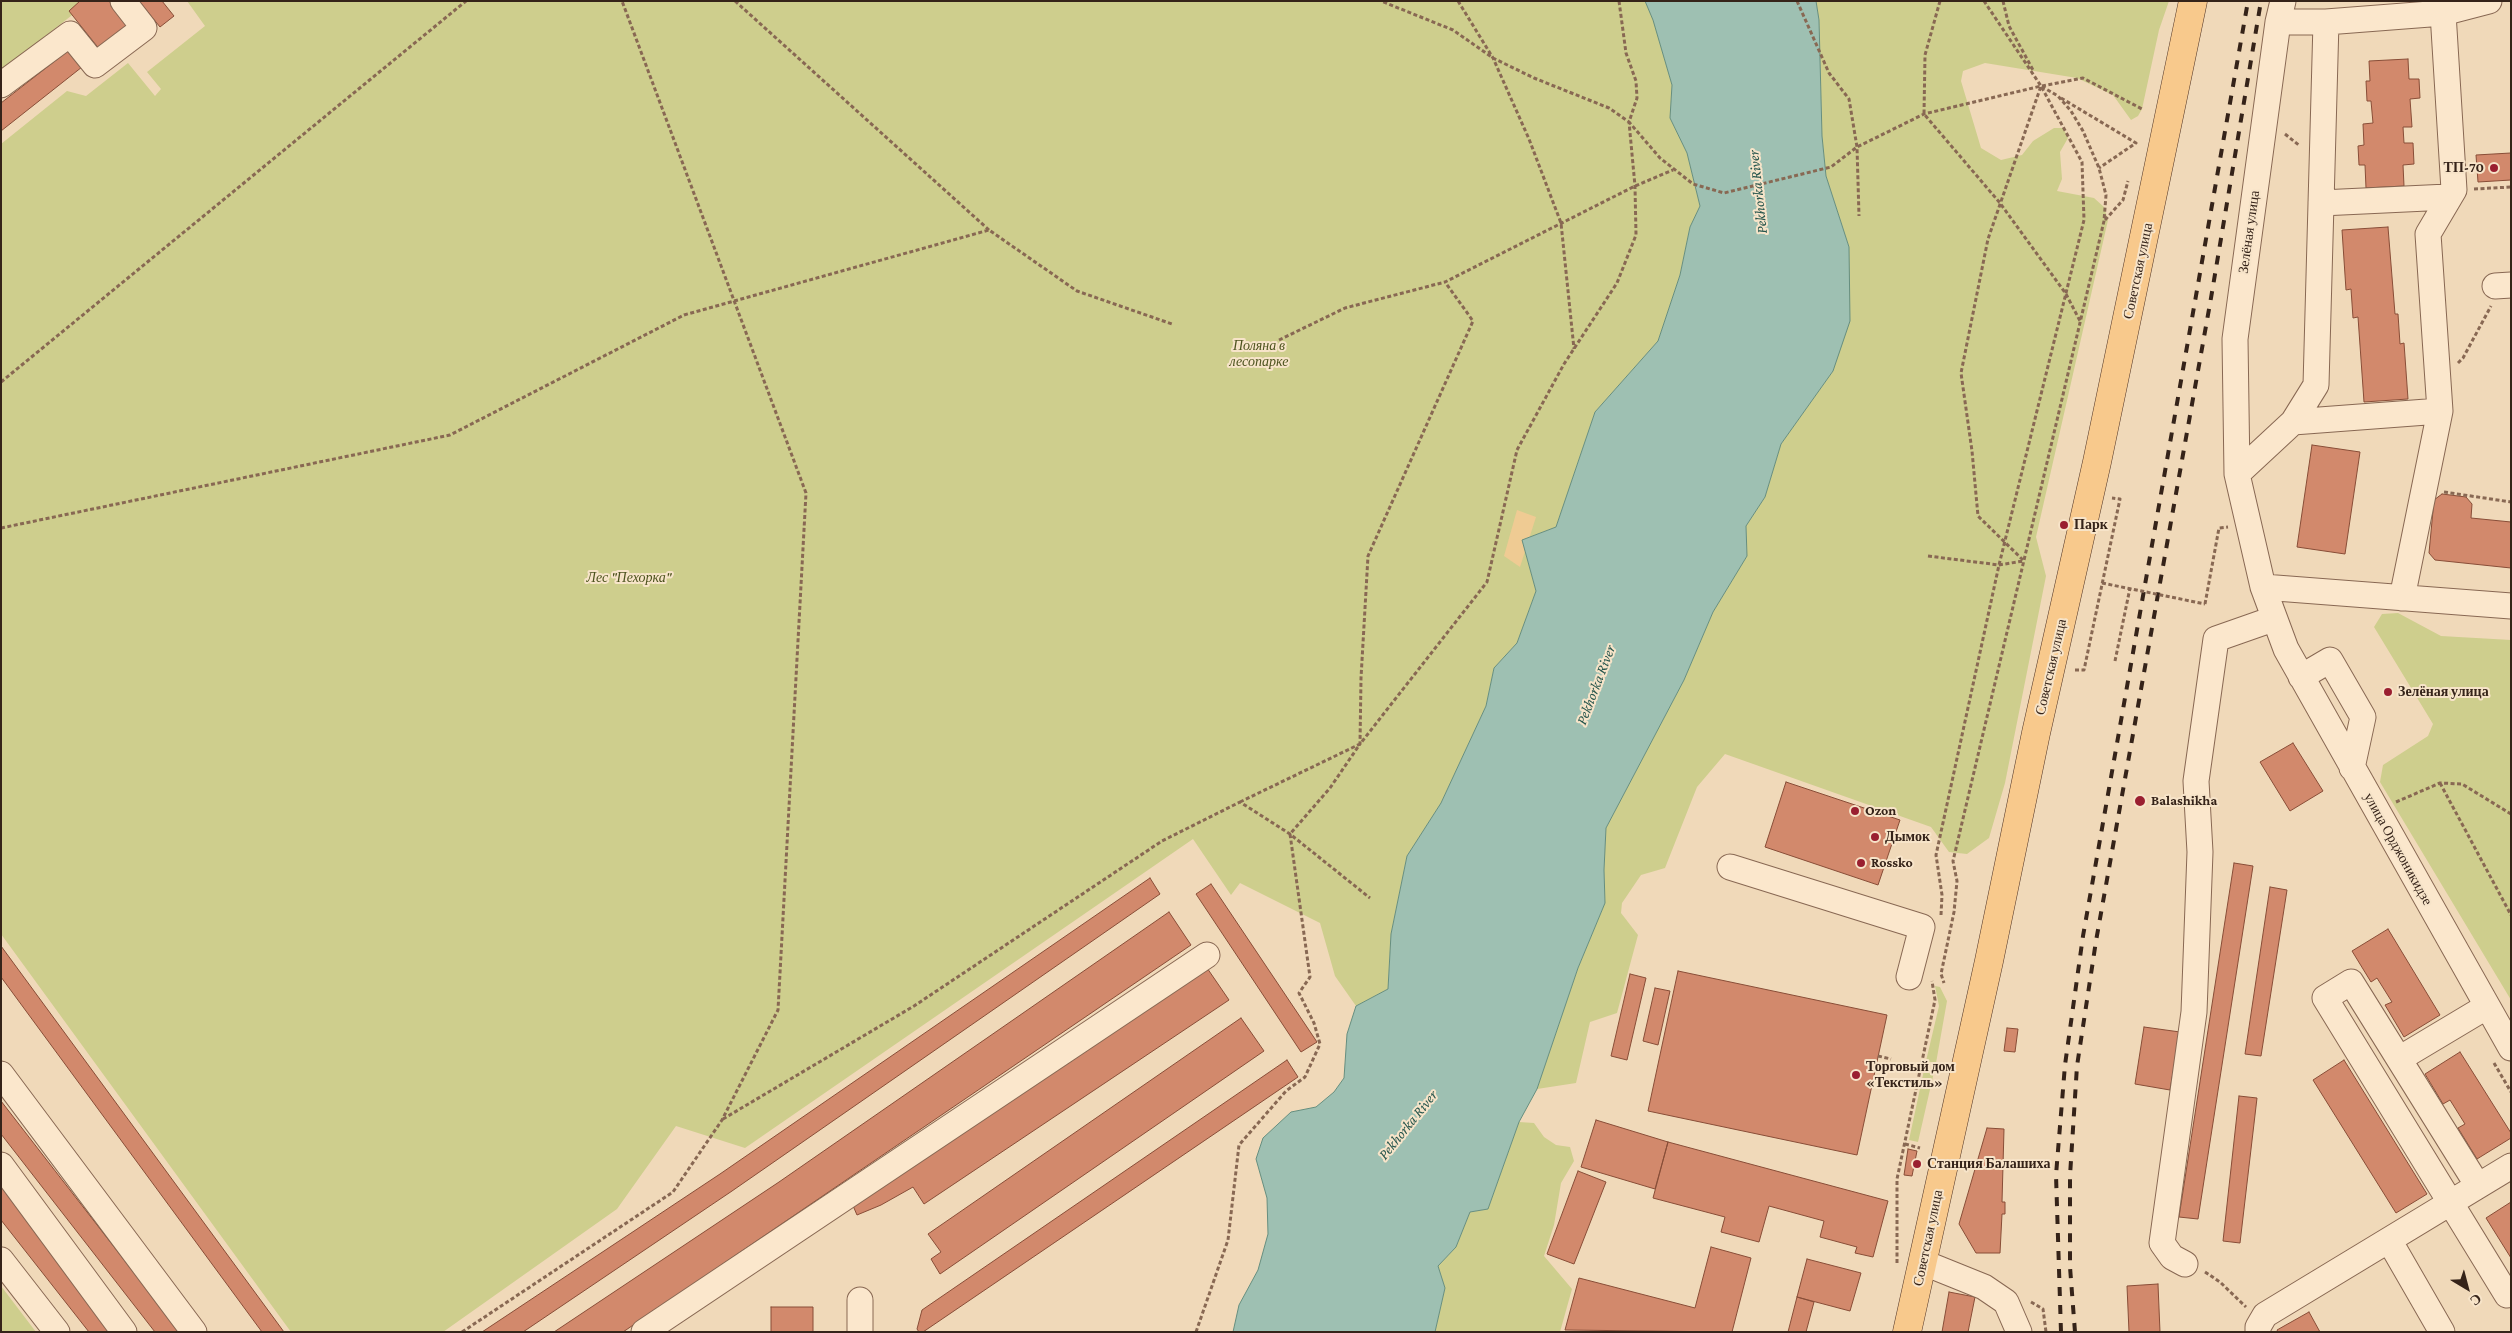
<!DOCTYPE html>
<meta charset="utf-8">
<style>
body{margin:0}
#map{position:relative;width:2512px;height:1333px;overflow:hidden;background:#f0d9b9;font-family:"Crimson Pro",serif}
canvas{display:block}
.frame{position:absolute;inset:0;border:2px solid #352319;pointer-events:none}
.north{position:absolute;left:2442px;top:1263px;width:50px;height:50px;-webkit-text-stroke:4px #f7e4c9;paint-order:stroke;rotate:143deg;font-size:14px;font-weight:700;line-height:20px;text-align:center;color:#352319}
.north::after{content:'';display:block;margin:auto;width:18px;height:22px;background:#352319;clip-path:polygon(50% 0,100% 100%,50% 72%,0 100%)}
</style>
<div id="map">
<canvas width="2512" height="1333"></canvas>
<div class="frame"></div>
<div class="north">С</div>
</div>
<script>
const c = document.querySelector('canvas').getContext('2d');
c.lineJoin = 'round';
function paint(path, color) {
  c.fillStyle = color;
  c.fill(path, 'evenodd');
}
function toPath(rows) {
  const path = new Path2D();
  for (const r of rows) {
    path.moveTo(r[0], r[1]);
    for (let i = 2; i < r.length; i += 2) path.lineTo(r[i], r[i + 1]);
  }
  return path;
}
function strokePath(path, color, width, dash) {
  c.strokeStyle = color;
  c.lineWidth = width;
  c.lineCap = dash ? 'butt' : 'round';
  c.setLineDash(dash || []);
  c.stroke(path);
}
function write(font, color, halo, rows, align = 'center') {
  c.font = font + ' "Crimson Pro",serif';
  c.lineWidth = 4;
  c.setLineDash([]);
  c.textBaseline = 'middle';
  c.strokeStyle = halo;
  c.fillStyle = color;
  for (const [text, x, y, turn = 0] of rows) {
    c.save();
    c.translate(x, y);
    c.rotate((+turn || 0) * Math.PI / 180);
    c.textAlign = isNaN(turn) ? turn : align;
    if (halo) c.strokeText(text, 0, 0);
    c.fillText(text, 0, 0);
    c.restore();
  }
}
paint(toPath([
 [1,1,90,1,1,71],
 [187,1,1645,1,1653,19,1672,85,1670,118,1687,153,1700,206,1690,227,1680,275,1658,341,1595,412,1556,527,1522,540,1536,591,1517,643,1494,668,1486,706,1441,803,1407,856,1391,934,1388,989,1356,1006,1335,976,1320,923,1240,883,1231,895,1193,839,745,1148,676,1126,617,1209,443,1332,291,1332,1,934,1,144,67,91,86,96,128,63,155,96,161,89,147,72,205,26],
 [1816,1,2169,1,2159,30,2142,109,2138,116,2131,120,2113,95,2077,78,1985,63,1963,71,1961,81,1981,148,2001,160,2022,155,2033,141,2054,128,2063,128,2068,138,2060,152,2062,179,2057,191,2094,198,2104,207,2108,220,2036,537,2046,576,2005,783,1989,838,1967,854,1949,852,1931,827,1725,754,1697,787,1665,868,1641,875,1622,903,1621,913,1638,935,1617,1013,1590,1022,1576,1083,1537,1089,1578,968,1605,903,1604,870,1606,828,1684,680,1713,612,1747,556,1746,526,1765,497,1781,444,1833,371,1849,247,1826,176,1822,136,1819,20],
 [2398,613,2441,636,2511,640,2511,1000,2380,782,2383,765,2428,736,2433,724,2374,627,2382,614],
 [1935,986,1940,987,1947,1001,1936,1063,1926,1061,1939,1006],
 [1924,1070,1934,1072,1918,1142,1909,1140],
 [1519,1122,1534,1123,1544,1137,1556,1145,1570,1147,1574,1161,1561,1183,1554,1225,1544,1256,1572,1289,1560,1332,1435,1332,1445,1288,1438,1266,1456,1247,1470,1212,1488,1209],
 [1,1286,36,1332,1,1332]
]), '#cece8d');
paint(toPath([
 [1517,510,1536,517,1520,567,1504,556]
]), '#efcb93');
const water = toPath([
 [1645,1,1816,1,1819,20,1822,136,1826,176,1849,247,1850,321,1833,371,1781,444,1765,497,1746,526,1747,556,1713,612,1684,680,1606,828,1604,870,1605,903,1578,968,1537,1089,1519,1122,1488,1209,1470,1212,1456,1247,1438,1266,1445,1288,1435,1332,1233,1332,1239,1305,1258,1270,1268,1234,1267,1198,1256,1159,1263,1138,1291,1112,1316,1107,1334,1092,1344,1078,1347,1034,1356,1006,1388,989,1391,934,1407,856,1441,803,1486,706,1494,668,1517,643,1536,591,1522,540,1556,527,1595,412,1658,341,1680,275,1690,227,1700,206,1687,153,1670,118,1672,85,1653,20,1645,1]
]);
paint(water, '#9ec0b2');
strokePath(water, '#668e7f', 1);
const building = toPath([
 [80,1,109,1,130,27,100,50,69,11,80,1],
 [139,1,162,1,174,16,160,27,139,1],
 [69,50,82,67,1,131,1,103,69,50],
 [2408,59,2409,79,2419,79,2420,98,2410,99,2412,127,2403,127,2404,143,2413,143,2414,164,2403,165,2404,186,2366,188,2365,165,2359,165,2358,146,2364,145,2363,124,2373,123,2371,101,2367,101,2366,81,2370,81,2369,61,2408,59],
 [2511,153,2511,180,2478,182,2476,155,2511,153],
 [2388,227,2395,314,2398,314,2400,344,2404,343,2408,399,2364,402,2358,317,2353,318,2351,289,2346,290,2342,230,2388,227],
 [2312,445,2360,452,2345,554,2297,547,2312,445],
 [2442,494,2466,497,2472,504,2471,518,2511,522,2511,568,2435,560,2429,553,2434,500,2442,494],
 [2293,743,2323,791,2290,811,2260,762,2293,743],
 [1786,782,1900,820,1878,885,1765,847,1786,782],
 [2234,863,2253,866,2198,1219,2179,1217,2234,863],
 [1150,878,1160,894,732,1191,523,1332,482,1332,720,1174,1150,878],
 [1211,884,1317,1042,1301,1052,1196,894,1211,884],
 [2270,887,2287,890,2261,1056,2245,1054,2270,887],
 [1169,912,1191,945,623,1332,554,1332,779,1182,1169,912],
 [2388,929,2440,1015,2404,1037,2385,1005,2392,1002,2377,978,2371,982,2352,951,2388,929],
 [1,946,284,1332,262,1332,1,977,1,946],
 [1205,965,1229,1000,924,1204,913,1187,881,1205,857,1215,851,1201,1205,965],
 [1678,971,1887,1015,1857,1155,1648,1111,1678,971],
 [1630,974,1646,978,1627,1060,1611,1056,1630,974],
 [1655,988,1670,991,1658,1045,1643,1041,1655,988],
 [1241,1018,1264,1051,940,1274,931,1259,941,1252,928,1234,1241,1018],
 [2144,1027,2180,1032,2170,1090,2135,1084,2144,1027],
 [2007,1028,2018,1029,2015,1052,2004,1051,2007,1028],
 [2460,1052,2511,1133,2511,1138,2477,1159,2458,1128,2465,1124,2450,1100,2443,1104,2425,1074,2460,1052],
 [1287,1060,1298,1077,923,1332,919,1332,917,1329,922,1310,1287,1060],
 [2344,1060,2427,1194,2396,1213,2313,1080,2344,1060],
 [2239,1096,2257,1098,2240,1243,2223,1241,2239,1096],
 [1,1101,180,1332,155,1332,1,1134,1,1101],
 [1596,1120,1668,1142,1655,1189,1581,1167,1596,1120],
 [1987,1128,2004,1129,2002,1202,2005,1202,2005,1214,2002,1214,2000,1253,1976,1253,1959,1224,1987,1128],
 [1668,1142,1888,1201,1873,1257,1855,1253,1857,1247,1820,1237,1824,1221,1769,1206,1759,1242,1721,1232,1725,1217,1653,1198,1668,1142],
 [1908,1149,1917,1151,1912,1176,1904,1175,1908,1149],
 [1578,1171,1606,1182,1574,1264,1547,1254,1578,1171],
 [1,1186,116,1332,89,1332,1,1220,1,1186],
 [2511,1202,2511,1258,2486,1218,2511,1202],
 [1711,1247,1751,1258,1732,1332,1565,1330,1579,1278,1695,1308,1711,1247],
 [1807,1259,1861,1273,1850,1311,1797,1297,1807,1259],
 [2158,1284,2160,1332,2129,1332,2127,1286,2158,1284],
 [1949,1292,1975,1297,1968,1332,1942,1332,1949,1292],
 [1797,1297,1814,1302,1806,1332,1788,1332,1797,1297],
 [771,1307,813,1307,813,1332,771,1332,771,1307],
 [2309,1312,2320,1332,2278,1332,2277,1330,2309,1312]
]);
paint(building, '#d2896c');
strokePath(building, '#884d37', 1);
const minor = toPath([
 [2283,1,2278,22,2235,339,2237,474,2263,587,2286,649,2511,1048],
 [2278,22,2326,22,2443,13,2489,1],
 [1,85,70,34,95,65,144,28,123,1],
 [2321,203,2448,197],
 [2495,286,2511,285],
 [2293,422,2440,411,2428,234,2454,190,2443,13],
 [2237,474,2293,422,2316,385,2326,22],
 [2263,587,2511,606],
 [2402,598,2440,411],
 [2301,677,2330,660,2363,717,2352,768],
 [1730,867,1922,927,1909,977],
 [2399,1059,2486,1007],
 [1,1074,194,1332],
 [1,1165,124,1332],
 [2478,1186,2351,982,2325,998,2507,1295,2511,1293],
 [2389,1240,2442,1332],
 [1,1260,57,1332],
 [1922,1262,1984,1287,2006,1302,2019,1332],
 [2185,1264,2172,1257,2162,1243,2194,1012,2200,852,2196,781,2216,639,2273,619],
 [860,1300,860,1332],
 [644,1332,1207,955],
 [2258,1332,2258,1327,2265,1315,2511,1166]
]);
const major = toPath([
 [1907,1332,1989,961,2036,733,2097,462,2193,1]
]);
strokePath(minor, '#886853', 27);
strokePath(major, '#543728', 29);
strokePath(toPath([
 [735,1,989,230],
 [1458,1,1493,58,1529,139,1561,223,1574,349],
 [1619,1,1626,53,1636,81,1637,98,1629,122,1660,158,1693,184,1724,193,1831,167,1857,147,1924,114,2041,86,2058,96,2071,111,2083,131,2099,168,2106,195,2104,221,1953,861,1957,881,1954,912,1941,974,1944,983],
 [1797,1,1829,73,1849,99,1857,147,1859,216],
 [1940,1,1925,55,1924,114,2000,203,2066,294,2080,321],
 [2003,1,2009,26,2033,70],
 [2042,86,2083,78,2142,109],
 [2061,98,2136,143,2099,168],
 [2285,134,2300,146],
 [2474,189,2511,187],
 [2105,220,2123,200,2128,181],
 [1279,340,1345,308,1445,282,1635,186,1673,170],
 [2458,363,2463,358,2491,306],
 [1,382,466,1],
 [2444,492,2511,502],
 [1,528,450,435,684,315,989,230,1077,291,1172,324],
 [1928,556,1999,565,2023,561],
 [2023,560,1978,516,1972,451,1961,373,1988,239,2041,86],
 [2205,604,2219,528,2228,527],
 [2115,661,2130,588],
 [2075,670,2084,670,2120,499,2112,498],
 [2440,783,2511,915],
 [1240,802,1360,744,1487,582,1517,450,1564,364,1617,283,1636,235,1635,186,1629,122,1609,108,1534,78,1493,58,1453,30,1381,1],
 [2396,802,2440,783,2462,784,2511,814],
 [1941,915,1942,895,1936,855,1999,565,2084,220,2082,162,2041,86,1984,1],
 [1878,1056,1891,1059],
 [2494,1063,2511,1092],
 [723,1119,914,1006,1162,841,1240,802,1290,834,1370,898],
 [1905,1144,1920,1148],
 [1897,1263,1897,1179,1935,1000,1932,981],
 [2205,1272,2220,1282,2246,1307],
 [2031,1302,2043,1309,2046,1332],
 [462,1332,673,1192,722,1120,778,1010,806,493,622,1],
 [1196,1332,1228,1240,1239,1145,1286,1091,1305,1077,1320,1044,1314,1023,1299,993,1310,977,1290,834,1330,788,1360,744,1361,678,1368,556,1473,321,1445,282]
]), '#886853', 3, [4, 2.5]);
strokePath(minor, '#fbe7cc', 25);
strokePath(major, '#f8c98c', 28);
strokePath(toPath([
 [2061,1332,2056,1175,2065,1065,2083,936,2248,1],
 [2075,1332,2070,1267,2070,1176,2077,1066,2096,941,2211,298,2261,1]
]), '#352319', 4, [9, 9]);
strokePath(toPath([
 [2102,583,2205,604]
]), '#886853', 3, [4, 2.5]);
for (const [x, y, r, color] of [
 [2494,168,5,"#9a1f30"],
 [2064,525,5,"#9a1f30"],
 [2388,692,5,"#9a1f30"],
 [2140,801,6,"#9a1f30"],
 [1855,811,5,"#9a1f30"],
 [1875,837,5,"#9a1f30"],
 [1861,863,5,"#9a1f30"],
 [1856,1075,5,"#9a1f30"],
 [1917,1164,5,"#9a1f30"]
]) {
  const dot = new Path2D();
  dot.arc(x, y, r, 0, 2 * Math.PI);
  c.fillStyle = color;
  c.fill(dot);
  strokePath(dot, '#f7e4c9', 2);
}
write('bold 14px', '#352319', '#f7e4c9', [
 ["ТП-70",2484,168,"right"],
 ["Парк",2074,525],
 ["Зелёная улица",2398,692],
 ["Balashikha",2151,801],
 ["Ozon",1865,811],
 ["Дымок",1885,837],
 ["Rossko",1871,863],
 ["Торговый дом",1866,1067],
 ["«Текстиль»",1866,1083],
 ["Станция Балашиха",1927,1164]
], 'left');
write('14px', '#352319', '#f7e4c9', [
 ["Зелёная улица",2249,232,-82],
 ["Советская улица",2138,271,-78],
 ["Советская улица",2051,667,-77],
 ["улица Орджоникидзе",2398,849,61],
 ["Советская улица",1928,1238,-78]
]);
write('italic 14px', '#4d531e', '#f7e4c9', [
 ["Поляна в",1259,346],
 ["лесопарке",1259,362],
 ["Лес \"Пехорка\"",629,578]
]);
write('italic 15px', '#27564d', '#f7e4c9', [
 ["Pekhorka River",1758,192,-96],
 ["Pekhorka River",1596,685,-69],
 ["Pekhorka River",1408,1125,-51]
]);
</script>
